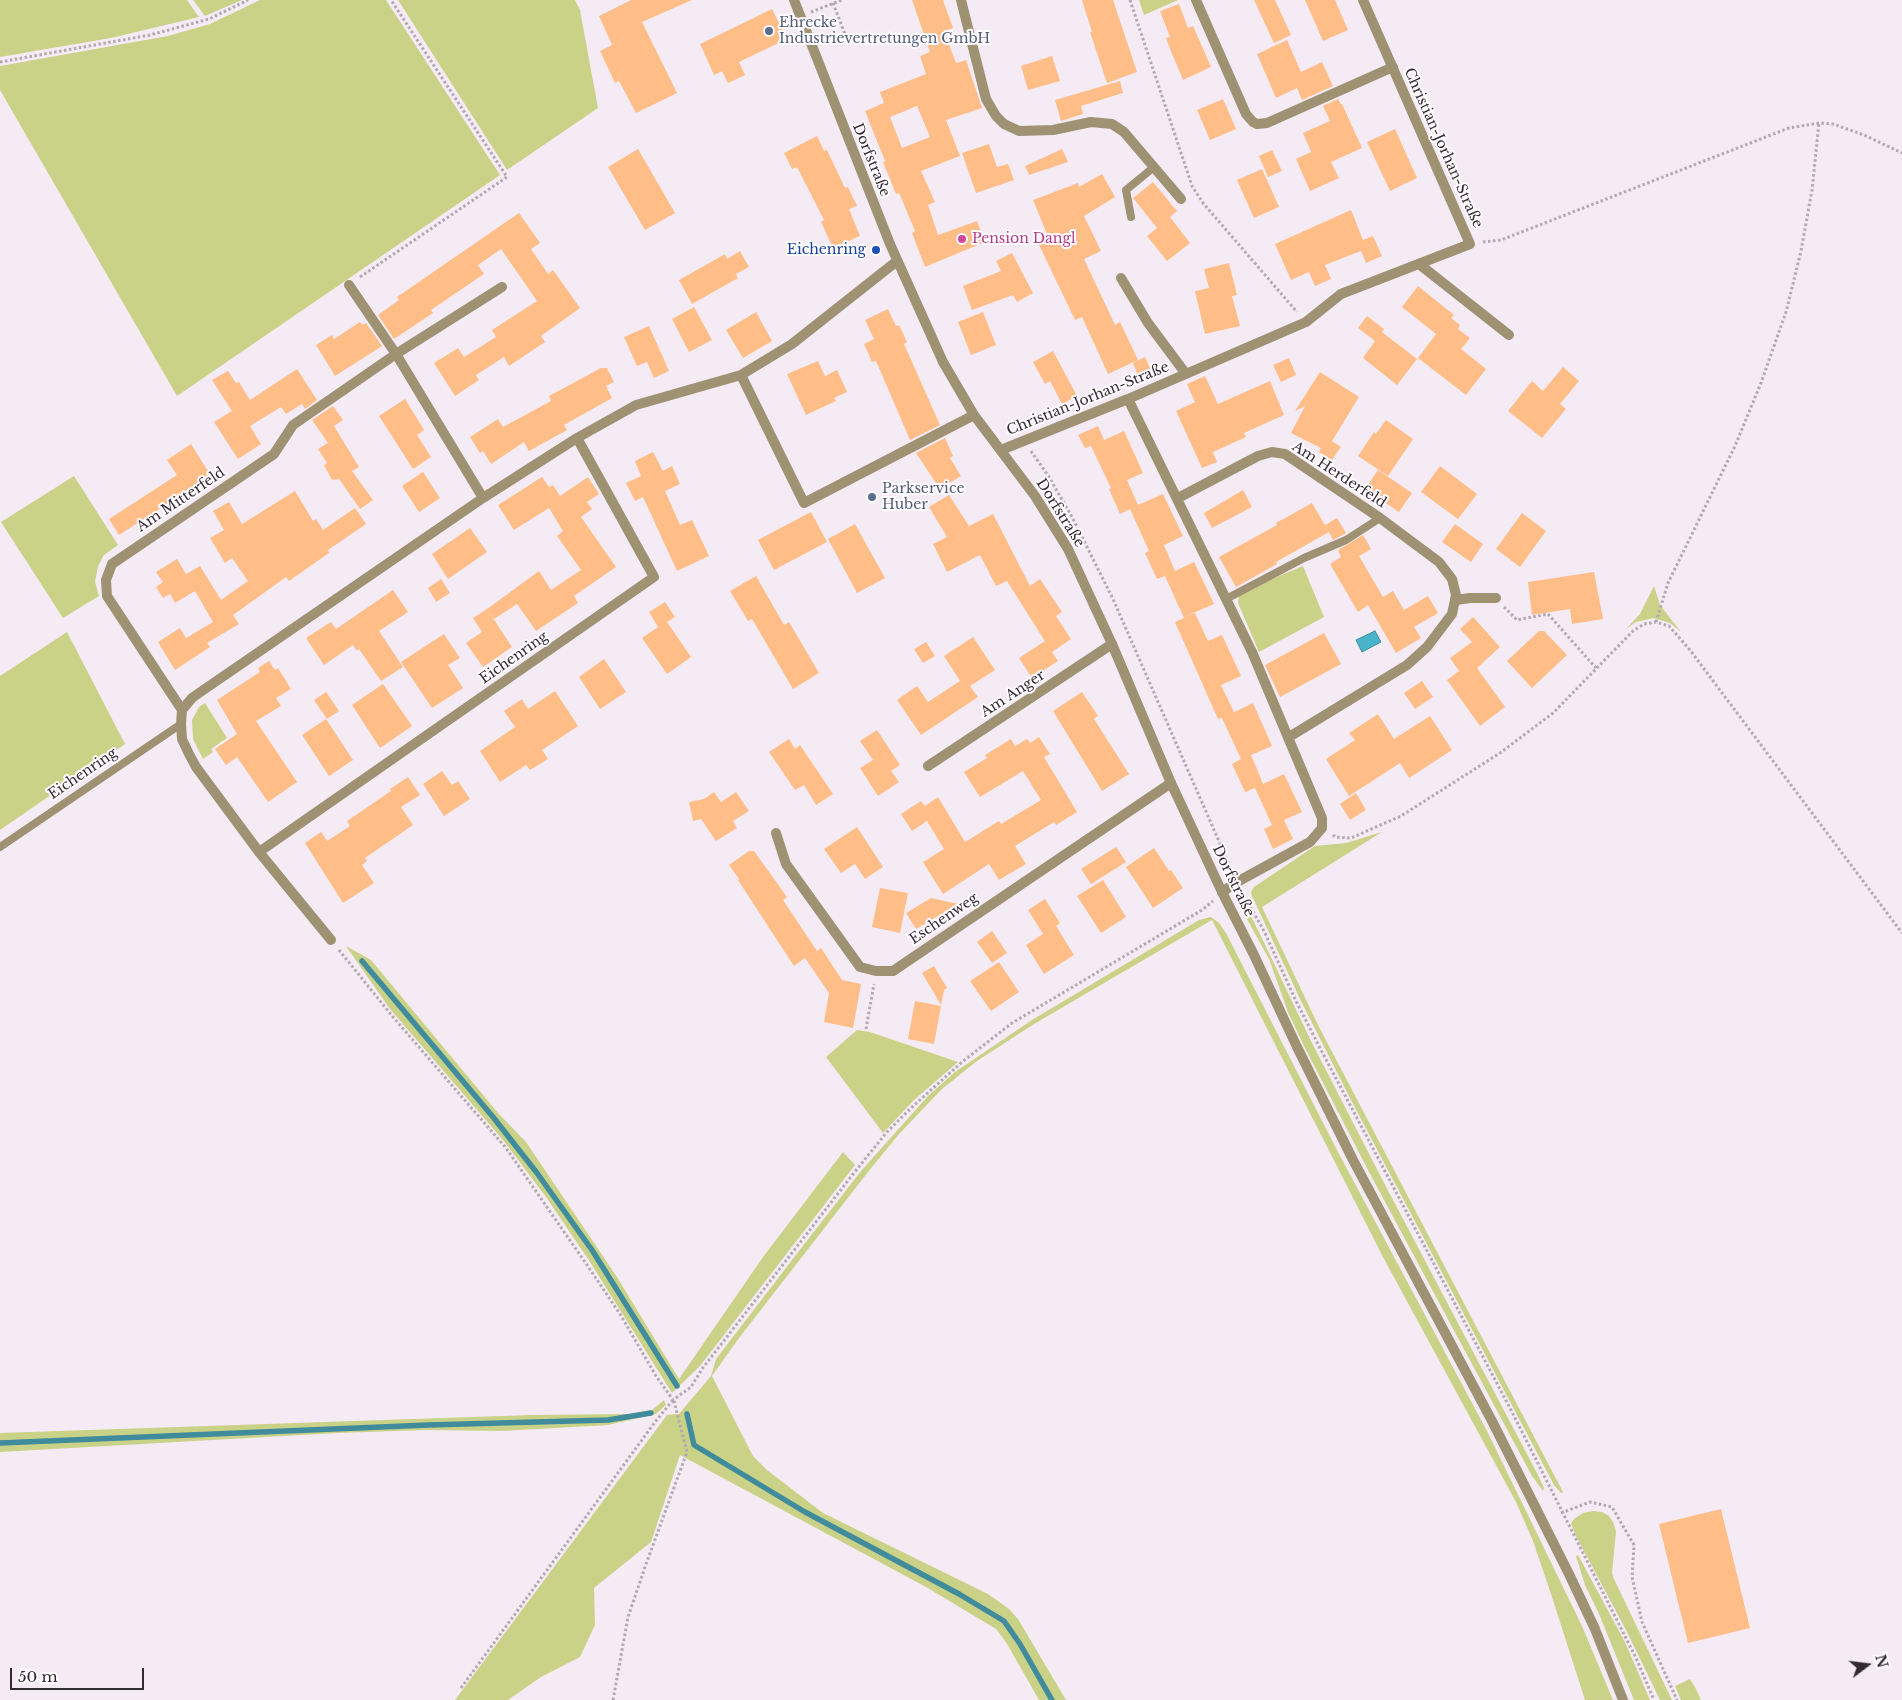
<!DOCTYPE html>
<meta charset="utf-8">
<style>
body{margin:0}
#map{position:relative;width:1902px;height:1700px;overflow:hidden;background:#f5ebf5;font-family:"Libre Baskerville",serif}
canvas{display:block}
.north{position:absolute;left:1842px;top:1640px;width:50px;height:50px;-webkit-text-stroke:4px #fffbff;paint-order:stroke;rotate:75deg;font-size:14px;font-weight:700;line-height:20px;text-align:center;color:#302c30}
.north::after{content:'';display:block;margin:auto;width:18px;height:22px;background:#302c30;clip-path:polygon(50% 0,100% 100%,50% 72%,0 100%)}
.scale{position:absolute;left:10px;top:1668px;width:134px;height:22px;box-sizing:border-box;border:2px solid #302c30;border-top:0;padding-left:6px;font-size:15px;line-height:18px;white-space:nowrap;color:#302c30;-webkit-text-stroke:4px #fffbff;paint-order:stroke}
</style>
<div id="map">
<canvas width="1902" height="1700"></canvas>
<div class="north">N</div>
<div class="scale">50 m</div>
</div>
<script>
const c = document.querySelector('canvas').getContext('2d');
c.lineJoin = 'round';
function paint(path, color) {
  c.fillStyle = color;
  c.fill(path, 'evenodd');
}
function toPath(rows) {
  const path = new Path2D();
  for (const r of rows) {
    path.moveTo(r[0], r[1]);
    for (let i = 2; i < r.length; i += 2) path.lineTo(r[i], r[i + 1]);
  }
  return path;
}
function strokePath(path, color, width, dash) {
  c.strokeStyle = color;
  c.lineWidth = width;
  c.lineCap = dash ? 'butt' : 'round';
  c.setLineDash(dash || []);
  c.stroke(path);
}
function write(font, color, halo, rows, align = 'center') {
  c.font = font + ' "Libre Baskerville",serif';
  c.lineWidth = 4;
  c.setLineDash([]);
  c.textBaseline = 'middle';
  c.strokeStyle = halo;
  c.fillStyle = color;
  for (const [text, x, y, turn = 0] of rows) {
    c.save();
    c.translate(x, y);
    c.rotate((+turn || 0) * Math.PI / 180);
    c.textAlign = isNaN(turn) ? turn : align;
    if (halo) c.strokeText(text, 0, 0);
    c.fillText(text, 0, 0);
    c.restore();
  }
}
paint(toPath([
 [0,0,187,0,199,17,111,38,0,57],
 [193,0,242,0,205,16],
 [260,0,386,0,500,175,177,396,0,90,0,66,168,36,210,24],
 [398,0,575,0,580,10,598,108,507,170],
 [1139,0,1178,0,1144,15],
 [74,476,118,545,104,555,98,566,95,582,99,596,63,618,1,522],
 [1303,566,1324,617,1259,652,1238,603,1239,595,1243,591],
 [1654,586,1660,605,1681,632,1670,623,1653,618,1636,622,1626,629,1640,614],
 [67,632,125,744,0,830,0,676],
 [205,703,227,738,211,749,213,752,203,759,193,739,192,720,199,707],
 [1382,832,1262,907,1318,1025,1563,1492,1561,1493,1554,1485,1352,1102,1301,1001,1252,896,1251,892,1254,887,1315,846,1346,843],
 [1244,903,1257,928,1311,1041,1382,1179,1538,1475,1544,1488,1543,1491,1532,1476,1369,1172,1303,1044,1288,1012,1269,959,1243,912],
 [1211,917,1219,923,1226,933,1338,1152,1487,1431,1582,1626,1613,1700,1585,1700,1551,1594,1533,1541,1516,1502,1384,1259,1212,920,1034,1024,977,1061,942,1089,899,1134,868,1172,739,1338,712,1376,753,1456,767,1470,823,1513,988,1594,1009,1609,1018,1619,1066,1700,1039,1700,1006,1642,996,1629,926,1587,680,1455,651,1542,594,1588,595,1625,580,1657,541,1677,508,1700,455,1700,667,1415,679,1414,711,1376,716,1359,792,1260,861,1171,928,1096,955,1072,1032,1020,1199,920],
 [346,946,371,960,498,1113,526,1142,617,1277,679,1379,763,1257,843,1152,855,1165,700,1366,672,1393,590,1262,546,1197,503,1140,390,1009],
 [857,1030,870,1032,958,1062,914,1100,883,1133,826,1057],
 [664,1400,666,1405,656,1414,608,1425,501,1431,427,1430,337,1433,0,1452,0,1433,531,1415,631,1414,652,1410],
 [1593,1511,1602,1512,1609,1516,1613,1522,1616,1531,1612,1573,1614,1579,1672,1700,1660,1700,1627,1632,1575,1534,1571,1523,1575,1518,1583,1513],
 [1578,1555,1625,1642,1650,1700,1634,1700,1599,1614,1585,1585,1576,1556],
 [1690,1679,1695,1687,1701,1700,1681,1700,1675,1686]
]), '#cad288');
const water = toPath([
 [1375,631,1381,642,1362,652,1356,640,1375,631]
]);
paint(water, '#47b4ca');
strokePath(water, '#408b9c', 1);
strokePath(toPath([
 [362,961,493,1117,537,1173,592,1250,677,1386],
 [687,1414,694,1445,805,1512,959,1594,1004,1621,1020,1644,1052,1700],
 [0,1443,428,1425,608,1420,651,1413]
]), '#408b9c', 5.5);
paint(toPath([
 [631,0,692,0,642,22,677,93,636,113,619,81,615,83,600,51,612,45,599,16],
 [912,0,943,0,953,28,944,31,956,63,966,60,982,108,946,120,960,156,921,171,935,202,928,205,938,235,977,221,985,242,925,267,912,233,915,231,899,193,896,194,883,162,885,161,865,111,884,103,880,92,926,74,920,56,930,52],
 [917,106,930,137,902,148,890,117],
 [1082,0,1113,0,1137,72,1107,83,1090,32,1092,32],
 [1254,0,1275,0,1291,35,1274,43],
 [1305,0,1335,0,1348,30,1323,41],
 [1179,4,1188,28,1193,26,1211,67,1183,80,1170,49,1166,38,1170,37,1160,11],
 [772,9,787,39,739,62,745,75,728,83,722,71,714,75,700,44],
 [1287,40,1301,72,1322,62,1333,86,1302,100,1297,88,1276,98,1257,54],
 [1052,56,1060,81,1028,90,1021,66],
 [1120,81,1123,93,1081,106,1083,114,1061,121,1055,100],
 [1223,99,1236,129,1210,140,1197,110],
 [1338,99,1341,104,1342,104,1362,148,1331,162,1339,178,1310,191,1296,159,1311,152,1303,133,1330,121,1323,106],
 [1395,129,1417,178,1390,191,1367,142],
 [817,136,824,151,827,150,845,188,848,187,857,206,849,209,860,236,833,248,821,222,824,220,797,167,792,169,784,153],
 [989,144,997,167,1008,164,1014,180,976,193,962,153],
 [638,149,675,213,645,230,608,167],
 [1062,149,1068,162,1029,175,1025,166],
 [1272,150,1282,171,1268,177,1259,156],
 [1262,169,1279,207,1254,218,1237,180],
 [1102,174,1115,197,1084,216,1101,251,1084,259,1115,325,1120,322,1138,360,1108,374,1082,317,1075,320,1039,245,1049,239,1033,200,1078,183,1079,187],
 [1153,182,1177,211,1170,217,1190,243,1167,261,1147,236,1157,228,1133,198],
 [1351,210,1363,240,1373,236,1382,256,1366,263,1361,251,1325,265,1331,279,1315,286,1309,272,1291,280,1275,244],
 [519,213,540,243,531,249,548,274,553,270,580,308,541,336,545,342,509,366,504,357,476,375,479,380,455,396,434,363,458,348,464,357,496,337,492,330,537,301,501,249,478,265,484,274,431,310,433,313,394,339,378,315,399,300,397,297],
 [740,251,749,267,736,274,738,278,692,304,679,280,725,254,727,259],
 [1012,253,1033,293,1017,302,1013,295,972,310,963,286,1001,271,996,261],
 [1229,263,1237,295,1232,296,1240,326,1205,334,1195,291,1209,288,1204,269],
 [1418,286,1454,315,1451,318,1460,325,1458,329,1470,338,1461,349,1486,369,1466,395,1418,358,1436,334,1402,307],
 [694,307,712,340,689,352,672,319],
 [888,309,896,326,899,325,907,342,904,344,940,425,910,440,876,361,872,362,864,344,874,339,865,320],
 [756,312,772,341,743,358,726,330],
 [983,312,996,345,971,355,958,322],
 [1367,316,1384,329,1382,332,1417,359,1397,385,1363,358,1375,341,1358,328],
 [360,322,362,325,366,323,382,346,335,376,316,345,332,335,334,339],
 [649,326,669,371,654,378,647,362,637,366,624,337],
 [1053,351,1077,396,1062,404,1050,381,1045,384,1033,362],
 [1145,357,1152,372,1139,378,1133,363],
 [1289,358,1296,375,1281,382,1273,365],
 [818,361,825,376,837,370,847,392,834,398,836,401,806,415,787,374],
 [1563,367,1579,381,1560,404,1566,409,1542,438,1508,411,1532,381,1543,391],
 [601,368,607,368,614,382,606,386,612,398,564,425,567,430,529,451,524,442,491,464,483,451,480,453,470,437,498,419,503,427,551,401,549,396],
 [297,369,317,400,305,409,302,404,286,414,281,407,250,426,261,444,238,459,214,422,232,411,212,380,228,371,236,383,239,382,250,400],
 [1320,372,1359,397,1332,441,1341,447,1331,461,1319,452,1321,448,1291,433,1305,406,1295,411],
 [1205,376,1218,404,1270,381,1284,415,1244,433,1246,437,1213,452,1217,462,1202,468,1176,411,1195,402,1187,384],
 [405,399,424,430,417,435,431,457,413,469,379,416],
 [333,406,343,420,334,426,359,467,352,471,373,500,360,509,339,479,332,480,324,465,327,463,318,449,328,443,312,420],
 [1386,420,1413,439,1388,476,1358,456,1374,432,1376,434],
 [1098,426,1104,440,1124,431,1143,473,1127,480,1138,505,1163,494,1183,536,1164,545,1175,571,1194,562,1214,604,1184,617,1195,613,1208,641,1222,635,1241,676,1221,685,1234,712,1226,716,1253,703,1272,746,1251,755,1257,769,1263,784,1284,774,1302,812,1284,820,1293,839,1273,849,1264,829,1272,825,1255,788,1245,792,1232,764,1241,759,1222,718,1218,719,1175,622,1184,618,1165,576,1157,579,1145,553,1149,551,1130,509,1120,514,1109,489,1111,488,1091,446,1085,448,1078,435],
 [945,438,953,456,950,458,961,476,940,489,916,453],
 [191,444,211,476,119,535,109,519,177,475,167,460],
 [653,452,663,471,672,466,680,484,665,491,680,525,692,520,709,556,677,571,643,497,635,501,626,483,641,476,635,461],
 [1440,466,1477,494,1458,519,1421,492],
 [1378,470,1412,493,1399,512,1365,489],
 [423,472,440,498,419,512,402,486],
 [542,477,549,487,553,485,560,496,588,477,599,494,587,502,592,509,581,517,616,567,574,596,578,603,536,631,517,604,494,619,487,609,539,571,551,590,581,570,557,536,563,531,549,508,514,530,498,505],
 [1243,490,1252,507,1212,528,1204,513],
 [295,491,313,521,316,519,323,530,355,508,366,524,328,550,329,553,289,581,286,577,233,615,239,624,207,643,210,647,175,670,158,642,180,628,186,638,213,622,195,591,175,603,170,594,163,598,156,587,163,582,156,572,177,559,186,574,200,566,221,600,248,581,232,558,225,563,210,538,224,530,213,511,229,502,242,524],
 [949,495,969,526,993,514,1030,586,1040,579,1062,612,1056,616,1071,639,1052,652,1058,661,1032,678,1019,658,1045,641,1046,643,1007,581,996,586,980,555,947,572,933,544,947,537,929,507],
 [1312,503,1329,532,1276,562,1277,564,1236,587,1219,557,1277,525,1276,523],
 [811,512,827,542,774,570,758,540],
 [1522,513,1546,531,1520,567,1496,549],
 [1337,518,1346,533,1333,540,1325,525],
 [855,524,885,578,857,593,828,539],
 [1455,524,1483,544,1471,562,1442,542],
 [470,528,487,552,448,579,432,554],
 [1363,535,1371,549,1359,556,1383,597,1393,591,1404,610,1428,596,1438,613,1414,627,1421,638,1396,653,1368,605,1358,612,1330,564,1341,557,1338,550],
 [1594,572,1603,619,1572,624,1570,609,1532,615,1528,582],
 [756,576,784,625,789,622,819,673,793,689,752,619,748,621,730,591],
 [441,579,450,593,436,602,428,588],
 [393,590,408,612,379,631,403,667,381,681,359,649,357,651,353,645,324,665,306,638,331,622,336,629],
 [665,602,675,617,667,622,691,657,667,674,642,638,658,627,649,612],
 [487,609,512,647,483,667,466,643,482,632,473,618],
 [1473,617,1500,647,1477,668,1505,707,1480,726,1447,680,1459,671,1450,658,1472,642,1460,629],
 [1539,631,1544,631,1567,655,1532,688,1507,661],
 [1324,633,1341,664,1280,697,1265,665],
 [444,634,460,658,448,665,463,688,432,708,401,662],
 [973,637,995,670,970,686,978,697,921,735,897,700,917,686,928,702,960,681,944,656],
 [926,642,935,656,923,663,914,649],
 [604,659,626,692,600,709,579,677],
 [269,661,275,670,278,668,291,689,276,698,281,706,256,721,297,782,268,802,237,757,226,765,215,749,237,734,217,700,260,672,258,668],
 [1422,681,1433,697,1415,709,1404,693],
 [383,684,412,726,380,748,352,705],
 [555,691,578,726,542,750,548,759,530,770,526,765,500,782,480,751,515,727,504,711,522,699,528,709],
 [326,692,339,711,327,719,314,700],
 [1082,692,1098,716,1094,719,1129,774,1102,791,1053,711],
 [1378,714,1394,739,1430,716,1452,750,1409,778,1400,763,1349,796,1326,759,1355,740,1349,733],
 [326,719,353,760,329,776,302,735],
 [877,730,900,765,891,771,899,782,878,796,860,768,873,760,860,741],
 [1039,737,1050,754,1044,757,1077,812,1056,825,1054,822,1015,846,1026,864,999,880,989,864,943,894,923,862,944,849,927,821,912,831,901,814,921,801,925,806,938,797,965,842,999,821,1001,824,1041,800,1023,771,980,797,964,772,987,758,985,755,1011,739,1015,746,1027,739,1030,743],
 [789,739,795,749,800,745,833,794,816,805,804,785,795,790,769,752],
 [442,771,452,785,458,781,470,799,444,816,423,784],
 [408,777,420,795,401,807,413,825,365,858,367,861,362,865,374,883,343,903,305,843,321,832,327,841,350,826,347,821,391,791,390,789],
 [714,792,721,802,736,792,749,811,733,821,737,828,716,841,701,819,693,821,689,802,704,799],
 [1356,793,1366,810,1350,820,1340,804],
 [857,827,883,867,865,879,855,864,841,873,824,849],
 [1116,847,1126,862,1091,884,1081,869],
 [1154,848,1169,871,1171,870,1183,888,1153,908,1126,867],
 [749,851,754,851,787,897,783,900,817,951,821,948,842,980,861,984,853,1028,824,1022,829,993,805,958,794,966,738,880,739,879,729,865],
 [1103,880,1126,917,1101,933,1077,896],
 [880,888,908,893,900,933,872,927],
 [931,898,958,904,916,929,906,913],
 [1045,899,1060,923,1056,926,1074,955,1044,974,1026,945,1043,934,1028,910],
 [992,931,1007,953,992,963,977,942],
 [999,962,1019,992,991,1011,970,981],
 [934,966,947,988,944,990,941,1005,922,973],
 [915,1001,941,1006,934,1044,908,1039],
 [1721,1509,1750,1628,1688,1643,1659,1524]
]), '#ffbd88');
strokePath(toPath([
 [1130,0,1192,186,1203,203,1297,312],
 [833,3,848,42],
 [811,12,842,0],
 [0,62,150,35,209,19,248,0],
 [1483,242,1501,240,1789,128,1819,123,1833,124,1864,135,1902,153],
 [360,277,507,177,391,0],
 [1031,451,1049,477,1072,517,1113,599,1232,871],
 [1504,607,1517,620,1548,614,1596,668],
 [1656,622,1668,583,1735,446,1761,383,1786,312,1801,251,1812,190,1819,123],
 [1333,835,1335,837,1351,838,1401,816,1500,753,1553,713,1633,631,1644,624,1656,622,1669,626,1690,650,1902,933],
 [1243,894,1264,931,1296,1001,1320,1048,1511,1410,1636,1658,1654,1700],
 [339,950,393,1017,506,1148,587,1265,620,1314,656,1376,673,1400,691,1387,702,1369,857,1169,887,1132,911,1108,962,1062,1012,1023,1202,910,1213,901],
 [866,1029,874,984],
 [1561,1513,1590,1502,1612,1507,1634,1545,1632,1577,1642,1622,1677,1700],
 [461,1688,655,1422,673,1400],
 [613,1700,628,1617,645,1567,687,1452,674,1401]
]), '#b0a9b0', 3, [2.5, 2.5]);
strokePath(toPath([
 [1131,217,1126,190,1154,167],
 [1226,599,1304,558,1346,540,1380,518],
 [0,847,181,724]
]), '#9f9273', 8);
strokePath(toPath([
 [961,0,986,99,996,116,1004,124,1019,131,1053,130,1091,122,1112,124,1124,132,1181,199],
 [1196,0,1246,114,1253,122,1257,124,1267,123,1393,67],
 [1419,264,1509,335],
 [1121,278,1148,323,1186,374],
 [349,285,396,354,502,287],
 [741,375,804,503,974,415],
 [1128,399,1252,652,1322,818,1322,828,1310,842,1237,882,1222,892],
 [577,438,483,498,199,693,192,698,182,710,181,724,182,739,189,754,196,767,259,852,654,577,577,438,636,405,741,375,792,344,897,261],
 [1001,450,1128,399,1306,322,1341,294,1470,244,1363,0],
 [1178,498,1258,456,1272,452,1285,454,1380,518,1439,562,1452,579,1456,595,1452,614,1427,647,1407,665,1289,737],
 [1456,600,1470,598,1496,598],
 [182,710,107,596,106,580,112,564,274,454,293,425,396,354,483,498],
 [928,766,1112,644],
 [776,833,786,864,860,967,876,971,893,971,1171,783],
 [259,852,331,940]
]), '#9f9273', 10);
strokePath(toPath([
 [794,0,890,244,943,362,974,415,1035,496,1068,549,1112,644,1171,783,1222,892,1254,955,1297,1047,1353,1160,1492,1421,1569,1574,1595,1629,1623,1700]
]), '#9f9273', 10);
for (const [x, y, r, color] of [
 [769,31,5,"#5c6f8a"],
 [962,239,5,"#d1479c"],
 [876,250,5,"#1a4fb4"],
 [872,497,5,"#5c6f8a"]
]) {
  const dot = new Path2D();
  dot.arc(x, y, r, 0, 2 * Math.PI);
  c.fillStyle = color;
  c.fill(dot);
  strokePath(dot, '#fffbff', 2);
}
write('14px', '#4e5e75', '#fffbff', [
 ["Ehrecke",779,23],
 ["Industrievertretungen GmbH",779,39],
 ["Parkservice",882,489],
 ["Huber",882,505]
], 'left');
write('14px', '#302c30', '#fffbff', [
 ["Christian-Jorhan-Straße",1443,148,66],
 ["Dorfstraße",871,160,68],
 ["Christian-Jorhan-Straße",1088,399,-22],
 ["Am Herderfeld",1339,475,33],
 ["Am Mitterfeld",181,500,-34],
 ["Dorfstraße",1060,513,58],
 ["Eichenring",514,658,-35],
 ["Am Anger",1013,694,-33],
 ["Eichenring",83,774,-34],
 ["Dorfstraße",1233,881,64],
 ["Eschenweg",944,919,-34]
]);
write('14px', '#b23c85', '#fffbff', [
 ["Pension Dangl",972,239]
], 'left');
write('14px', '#164399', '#fffbff', [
 ["Eichenring",866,250]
], 'right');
</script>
